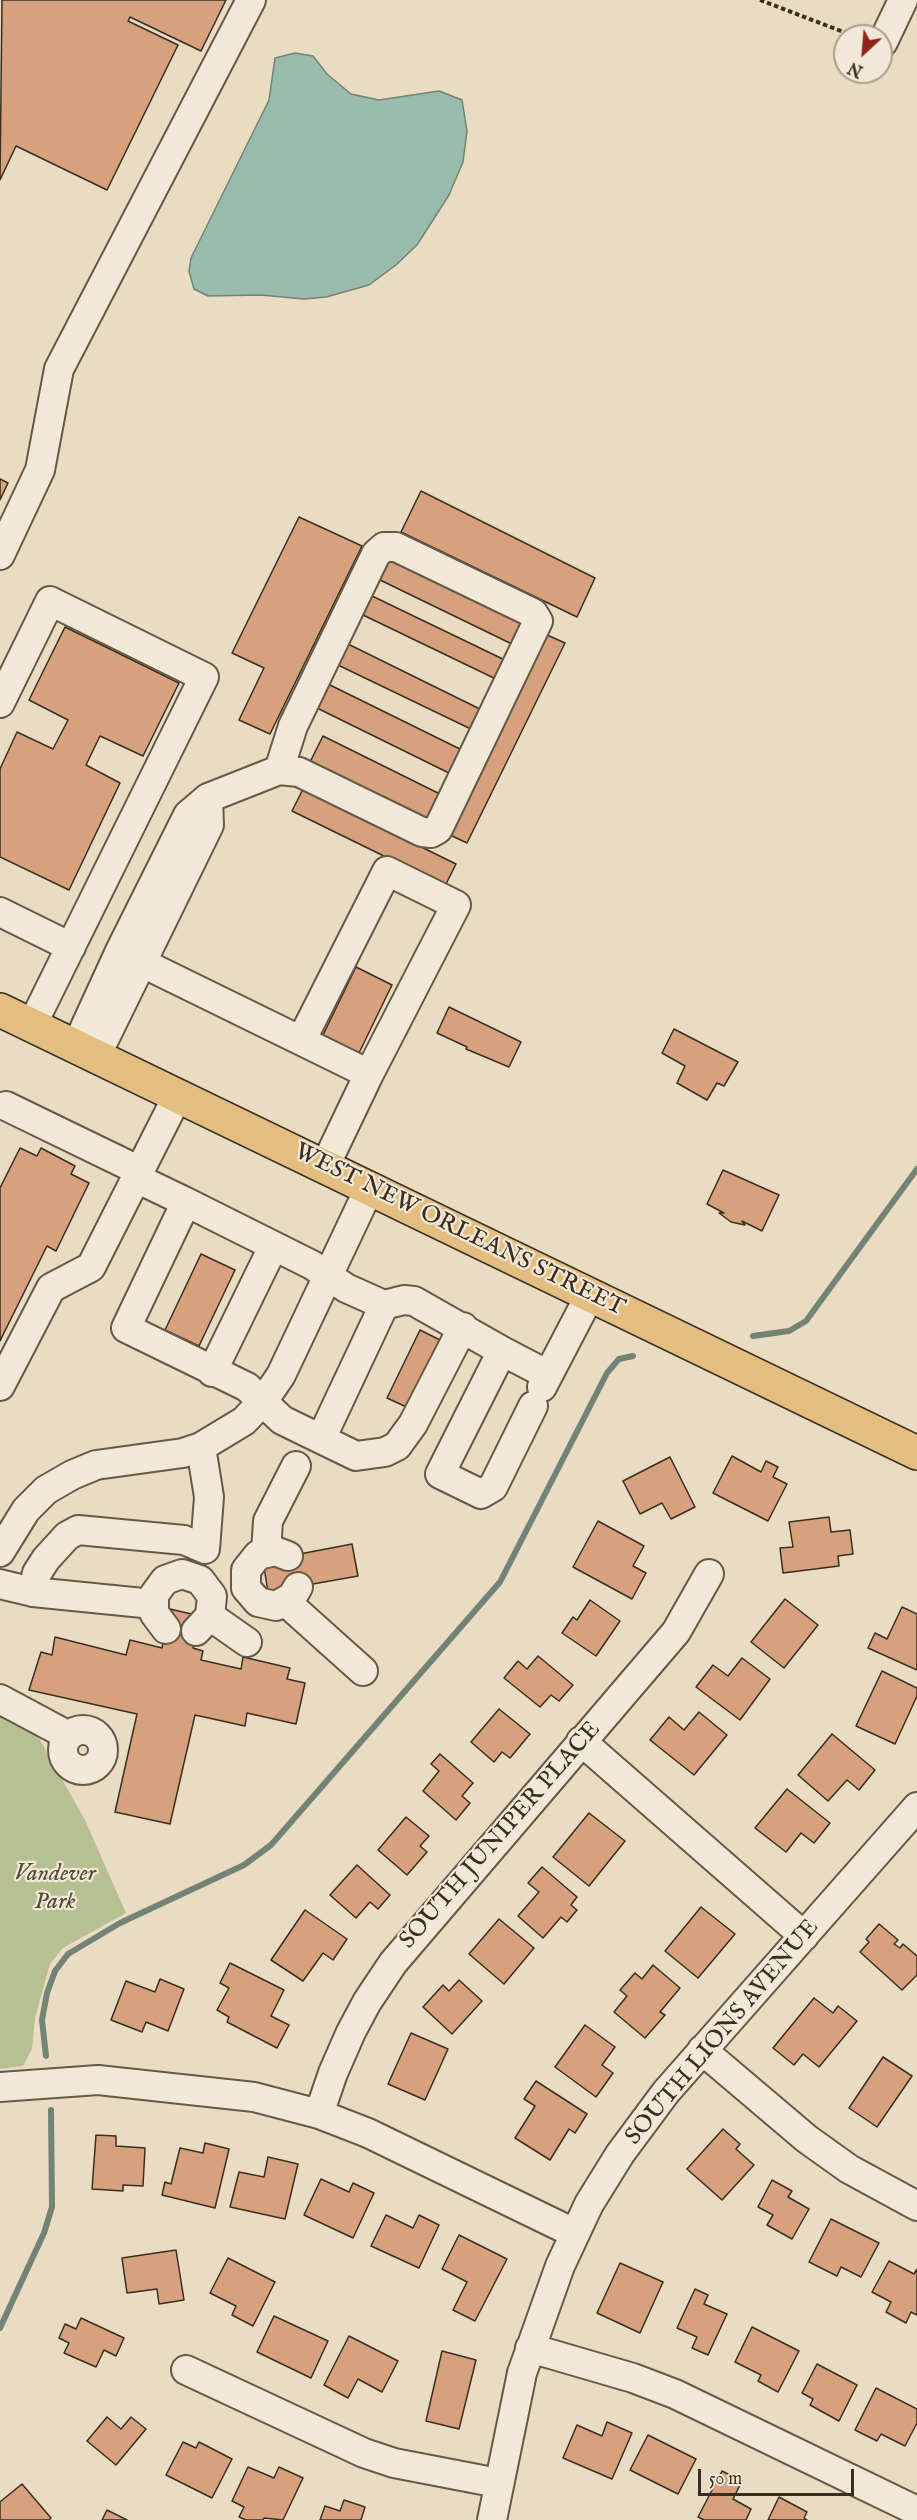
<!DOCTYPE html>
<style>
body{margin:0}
#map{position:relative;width:917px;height:2520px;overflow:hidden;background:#e9dcc2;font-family:"IM FELL English",serif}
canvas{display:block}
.north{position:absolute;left:833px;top:24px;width:60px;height:60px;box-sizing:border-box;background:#f1e8d7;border:2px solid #a79e8e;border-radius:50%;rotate:206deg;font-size:16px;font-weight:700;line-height:24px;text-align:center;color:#392e20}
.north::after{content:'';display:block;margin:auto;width:21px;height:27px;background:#8f2418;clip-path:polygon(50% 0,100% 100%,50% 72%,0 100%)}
.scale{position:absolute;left:698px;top:2469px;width:156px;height:27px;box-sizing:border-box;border:3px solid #392e20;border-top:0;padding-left:8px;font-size:18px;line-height:21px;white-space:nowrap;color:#392e20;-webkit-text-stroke:4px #f1e8d7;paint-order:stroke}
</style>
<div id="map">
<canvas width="917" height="2520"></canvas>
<div class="north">N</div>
<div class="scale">50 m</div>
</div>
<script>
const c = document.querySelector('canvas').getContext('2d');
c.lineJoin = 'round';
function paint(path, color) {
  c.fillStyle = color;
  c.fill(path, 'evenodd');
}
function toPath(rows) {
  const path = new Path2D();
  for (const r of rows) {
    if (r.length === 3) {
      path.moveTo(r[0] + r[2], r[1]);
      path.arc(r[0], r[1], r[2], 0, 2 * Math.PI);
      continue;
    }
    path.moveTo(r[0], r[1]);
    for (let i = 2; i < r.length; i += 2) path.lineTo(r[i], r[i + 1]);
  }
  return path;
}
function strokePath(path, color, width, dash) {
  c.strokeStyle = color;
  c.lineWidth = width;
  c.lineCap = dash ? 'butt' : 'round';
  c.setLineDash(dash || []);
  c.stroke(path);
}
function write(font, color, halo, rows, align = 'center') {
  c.font = font + ' "IM FELL English",serif';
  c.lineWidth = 4.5;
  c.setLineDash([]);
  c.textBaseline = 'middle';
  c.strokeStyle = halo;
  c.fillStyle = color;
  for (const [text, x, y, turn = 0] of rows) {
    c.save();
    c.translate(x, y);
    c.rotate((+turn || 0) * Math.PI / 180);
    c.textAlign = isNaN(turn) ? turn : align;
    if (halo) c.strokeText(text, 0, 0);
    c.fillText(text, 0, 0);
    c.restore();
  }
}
paint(toPath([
 [0,1708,31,1724,85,1820,126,1913,63,1948,50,1964,35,2018,32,2049,23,2066,0,2069]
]), '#b6c093');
const water = toPath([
 [295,53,313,56,327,74,351,94,379,100,439,91,462,100,467,131,463,162,449,195,417,245,396,265,369,285,326,297,304,299,261,295,208,296,194,289,189,271,191,258,269,100,275,58,295,53]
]);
paint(water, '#99bcad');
strokePath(water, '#738375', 1.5);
strokePath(toPath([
 [753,1336,789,1331,806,1321,917,1169],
 [46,2056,42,2020,47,1993,55,1971,68,1954,120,1923,244,1865,271,1845,500,1582,607,1373,619,1359,633,1356],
 [0,2328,44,2233,52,2207,51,2110]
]), '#738375', 6);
const building = toPath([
 [2,0,226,0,201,51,130,17,128,21,178,45,107,190,16,146,0,180,2,0],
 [0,479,8,483,0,500,0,479],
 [421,491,595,578,577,617,401,532,421,491],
 [299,517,362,546,270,734,239,720,264,668,232,653,299,517],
 [389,557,527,624,516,646,378,579,389,557],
 [370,595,509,662,500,681,361,614,370,595],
 [65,627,179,683,143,756,100,736,86,765,120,783,69,890,0,857,0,769,17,732,53,749,68,720,29,700,65,627],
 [545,634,565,643,467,843,448,834,545,634],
 [348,644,484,711,475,731,338,665,348,644],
 [328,684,464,751,453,775,317,708,328,684],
 [323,736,442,795,429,820,310,762,323,736],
 [303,789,456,864,445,886,292,811,303,789],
 [356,967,392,985,359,1053,323,1035,356,967],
 [449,1007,521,1042,509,1067,466,1049,467,1047,437,1033,449,1007],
 [674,1029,738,1062,724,1086,717,1083,707,1100,677,1083,685,1066,662,1053,674,1029],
 [20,1148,37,1156,41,1148,75,1166,71,1174,89,1183,56,1251,47,1246,0,1341,0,1188,20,1148],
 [723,1170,779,1195,762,1231,742,1221,745,1225,731,1222,719,1213,724,1213,707,1204,723,1170],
 [201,1254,235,1270,199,1346,165,1330,201,1254],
 [420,1330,448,1344,415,1411,387,1398,420,1330],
 [732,1456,761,1472,766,1461,778,1467,773,1477,787,1484,768,1521,713,1493,732,1456],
 [670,1457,695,1507,671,1519,662,1503,640,1514,623,1481,670,1457],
 [829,1517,831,1532,850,1530,853,1554,838,1556,839,1566,783,1573,780,1548,793,1547,789,1522,829,1517],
 [598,1521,644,1546,633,1566,646,1573,632,1599,573,1567,598,1521],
 [352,1544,358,1576,268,1592,263,1561,352,1544],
 [785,1599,818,1625,784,1668,751,1642,785,1599],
 [590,1600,620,1621,596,1656,562,1633,573,1617,577,1620,590,1600],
 [902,1607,917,1614,917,1670,868,1648,875,1633,887,1639,902,1607],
 [170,1609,200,1616,193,1648,203,1651,201,1660,241,1669,243,1657,290,1668,287,1679,305,1683,296,1724,247,1713,245,1726,195,1715,170,1824,115,1812,137,1714,29,1690,41,1652,52,1655,55,1637,126,1655,130,1640,162,1648,170,1609],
 [538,1656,573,1685,559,1701,551,1695,540,1707,504,1678,518,1661,527,1669,538,1656],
 [742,1658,770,1679,740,1720,696,1687,713,1665,728,1676,742,1658],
 [882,1671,917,1688,917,1696,895,1744,856,1726,882,1671],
 [499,1709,530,1734,510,1758,502,1752,494,1762,471,1742,499,1709],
 [699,1712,727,1735,694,1775,650,1740,669,1717,684,1730,699,1712],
 [832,1734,875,1770,859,1790,847,1780,828,1801,798,1775,832,1734],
 [440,1754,473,1783,462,1796,470,1803,456,1820,423,1791,439,1771,431,1764,440,1754],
 [787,1789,830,1823,814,1843,801,1833,786,1852,755,1828,787,1789],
 [589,1813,625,1841,589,1886,553,1857,589,1813],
 [406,1817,429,1836,420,1846,427,1852,407,1875,378,1850,406,1817],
 [357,1865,390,1895,378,1909,370,1902,356,1918,330,1895,357,1865],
 [542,1867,577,1897,571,1905,577,1910,567,1922,561,1917,543,1938,518,1916,539,1892,528,1883,542,1867],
 [701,1907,735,1934,698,1978,665,1951,701,1907],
 [305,1910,347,1939,333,1960,323,1953,303,1981,271,1960,305,1910],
 [499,1919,534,1948,504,1984,469,1954,499,1919],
 [879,1924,898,1940,894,1944,900,1948,903,1944,917,1956,917,1975,902,1990,860,1952,869,1942,866,1939,879,1924],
 [230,1963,284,1990,271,2016,289,2025,277,2048,227,2022,229,2017,217,2010,229,1988,220,1983,230,1963],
 [653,1965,680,1988,660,2012,665,2015,645,2038,614,2012,627,1996,620,1990,635,1973,642,1979,653,1965],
 [160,1979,184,1989,168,2031,146,2022,142,2032,111,2020,126,1981,155,1992,160,1979],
 [459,1980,482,2001,452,2034,423,2007,443,1985,449,1991,459,1980],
 [814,1998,833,2013,838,2006,857,2021,819,2067,803,2054,794,2065,773,2048,814,1998],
 [585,2025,615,2047,602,2065,613,2073,596,2097,555,2067,585,2025],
 [411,2033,448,2049,425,2100,388,2084,411,2033],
 [883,2057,912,2076,877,2127,849,2108,883,2057],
 [536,2081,587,2114,575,2133,569,2129,550,2160,515,2138,535,2106,524,2099,536,2081],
 [723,2129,740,2144,736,2149,754,2165,722,2200,687,2169,723,2129],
 [96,2135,116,2136,116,2146,145,2148,143,2186,123,2185,123,2191,92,2189,96,2135],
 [205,2143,229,2149,215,2208,162,2195,165,2182,171,2184,180,2148,203,2153,205,2143],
 [268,2157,298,2164,285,2219,230,2207,239,2172,264,2177,268,2157],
 [321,2179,349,2192,353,2183,374,2193,353,2238,304,2215,321,2179],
 [772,2180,792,2191,788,2197,809,2209,792,2239,767,2225,773,2215,758,2207,772,2180],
 [386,2215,413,2228,419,2215,439,2225,419,2268,371,2246,386,2215],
 [831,2219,879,2243,861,2277,841,2267,837,2276,809,2262,831,2219],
 [459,2235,507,2259,475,2321,453,2310,467,2282,442,2269,459,2235],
 [176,2250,184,2300,159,2304,157,2289,127,2293,122,2258,176,2250],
 [228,2258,275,2282,253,2326,232,2315,236,2306,210,2293,228,2258],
 [889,2261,914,2274,917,2269,917,2315,911,2312,906,2323,886,2312,891,2302,872,2292,889,2261],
 [620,2263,663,2282,640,2333,597,2313,620,2263],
 [695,2289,708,2295,704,2304,727,2314,708,2355,692,2348,697,2337,677,2328,695,2289],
 [274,2316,328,2341,311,2378,257,2352,274,2316],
 [81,2318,124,2338,116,2356,104,2350,96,2367,64,2353,69,2343,59,2338,65,2324,76,2329,81,2318],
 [752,2327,799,2351,778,2392,758,2381,761,2375,735,2362,752,2327],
 [349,2336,398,2361,382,2392,358,2379,348,2398,324,2385,349,2336],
 [442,2351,476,2360,459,2429,426,2421,442,2351],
 [817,2364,857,2385,839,2421,810,2405,813,2399,802,2393,817,2364],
 [876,2388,917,2409,917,2423,905,2446,881,2434,877,2441,855,2430,876,2388],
 [107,2417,121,2429,131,2417,146,2429,116,2465,87,2441,107,2417],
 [607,2422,632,2433,612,2479,563,2458,577,2425,602,2436,607,2422],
 [648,2435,696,2459,678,2494,630,2470,648,2435],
 [183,2442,196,2448,199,2442,232,2459,212,2498,166,2475,183,2442],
 [248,2467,274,2478,279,2467,303,2478,283,2520,264,2518,263,2520,246,2520,239,2517,244,2507,232,2501,248,2467],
 [722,2471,742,2481,733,2499,751,2509,746,2520,704,2520,698,2517,722,2471],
 [22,2484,51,2518,49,2520,0,2520,0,2502,22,2484],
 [779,2497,807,2512,804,2518,807,2520,768,2520,779,2497],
 [344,2500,365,2507,361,2520,320,2520,325,2506,340,2511,344,2500],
 [107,2510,127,2520,102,2520,107,2510]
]);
paint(building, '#d7a17d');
strokePath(building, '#392e20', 1.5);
const minor = toPath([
 [883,42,903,0],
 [0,555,40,470,59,369,251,0],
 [0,703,50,601,204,677,32,1025],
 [0,912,71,947],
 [124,954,369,1074],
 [302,1039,387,871,456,905,369,1074,325,1166],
 [76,1047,120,951,188,815,208,798,279,770,299,772,422,832,431,833,438,829,538,621,533,613,396,547,384,547,376,554,293,726,279,770],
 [96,1056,209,825,208,798],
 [6,1106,140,1171],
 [136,1178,186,1202],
 [186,1202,312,1265,346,1288,384,1305,321,1439,282,1420,247,1387,126,1328,186,1202],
 [384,1305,404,1300,414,1301,502,1351],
 [212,1372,273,1247],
 [0,1386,51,1288,91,1267,178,1095],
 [542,1387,590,1295],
 [533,1406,493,1487,481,1494,440,1474,502,1351,548,1375],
 [321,1439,356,1456,385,1452,397,1446,413,1424,463,1327],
 [0,1552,26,1510,46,1490,72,1475,96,1465,183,1453,201,1447,244,1421,264,1400,281,1375,370,1187],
 [266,1552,268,1521,296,1466],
 [288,1556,275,1551,258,1555,246,1570,246,1588,258,1602,276,1606,292,1597,298,1587],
 [0,1584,33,1592,153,1604],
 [33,1592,37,1573,46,1559,67,1536,78,1530,184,1540,205,1549,209,1497,201,1447],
 [286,1602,363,1671],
 [210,1616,247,1642],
 [166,1629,154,1613,154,1595,165,1580,182,1574,200,1580,212,1596,210,1616,196,1631],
 [0,1699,69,1736],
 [83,1750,20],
 [581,1741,804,1936],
 [702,2050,807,2139,849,2169,917,2206],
 [0,2087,98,2080,254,2097,319,2114,368,2133,574,2233],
 [319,2114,333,2073,351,2032,367,2002,393,1963,676,1632,709,1574],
 [530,2348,633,2378,675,2394,917,2511],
 [186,2370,364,2453,394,2463,498,2483],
 [492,2520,522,2373,560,2266,589,2204,620,2154,666,2092,917,1807]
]);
const major = toPath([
 [0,1010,917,1453]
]);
strokePath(minor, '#655a48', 32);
strokePath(major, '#392e20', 36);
strokePath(toPath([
 [760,0,854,36]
]), '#392e20', 4, [4.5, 3]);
strokePath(minor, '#f1e8d7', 28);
strokePath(major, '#e4be81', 33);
write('24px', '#392e20', '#f1e8d7', [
 ["WEST NEW ORLEANS STREET",459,1231,26],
 ["SOUTH JUNIPER PLACE",501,1836,-49],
 ["SOUTH LIONS AVENUE",723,2033,-50]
]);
write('italic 24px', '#524b37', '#f1e8d7', [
 ["Vandever",55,1875],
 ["Park",55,1903]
]);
</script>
